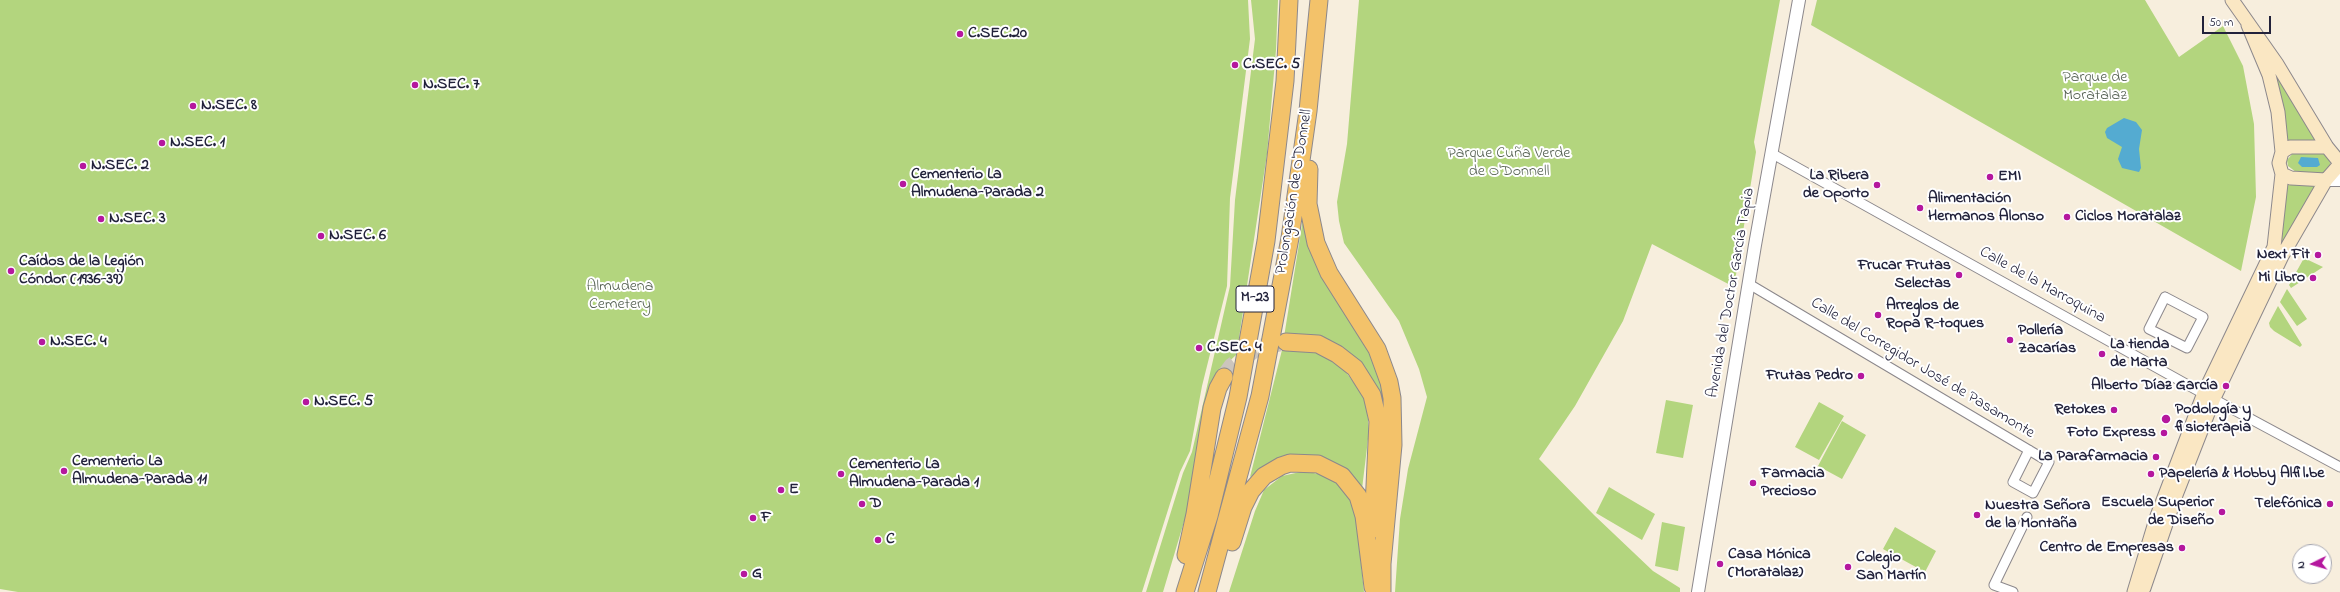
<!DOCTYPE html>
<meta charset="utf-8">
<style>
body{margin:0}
#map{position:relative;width:2340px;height:592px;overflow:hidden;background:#f7eedd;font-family:"Indie Flower",sans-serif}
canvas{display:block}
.north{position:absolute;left:2292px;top:544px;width:40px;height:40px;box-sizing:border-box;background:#fff;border:1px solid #a7a7b1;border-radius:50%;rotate:265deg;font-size:11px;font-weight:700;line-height:16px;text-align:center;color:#22223b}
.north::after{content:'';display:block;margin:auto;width:14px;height:18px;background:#b5179e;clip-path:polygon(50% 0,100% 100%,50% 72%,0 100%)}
.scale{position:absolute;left:2202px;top:16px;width:69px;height:18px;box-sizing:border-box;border:2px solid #22223b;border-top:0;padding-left:5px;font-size:12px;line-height:14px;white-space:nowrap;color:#22223b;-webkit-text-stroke:3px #fff;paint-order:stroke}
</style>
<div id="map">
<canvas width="2340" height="592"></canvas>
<div class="north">N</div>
<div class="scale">50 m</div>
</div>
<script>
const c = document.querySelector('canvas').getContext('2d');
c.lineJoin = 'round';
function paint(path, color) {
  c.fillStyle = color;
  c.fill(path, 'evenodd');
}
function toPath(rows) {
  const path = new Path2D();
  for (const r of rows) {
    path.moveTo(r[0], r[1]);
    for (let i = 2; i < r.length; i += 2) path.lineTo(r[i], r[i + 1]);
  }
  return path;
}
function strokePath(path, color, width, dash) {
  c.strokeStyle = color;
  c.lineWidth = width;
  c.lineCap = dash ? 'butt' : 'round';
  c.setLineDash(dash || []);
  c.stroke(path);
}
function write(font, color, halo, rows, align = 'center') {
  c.font = font + ' "Indie Flower",sans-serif';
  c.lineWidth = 4;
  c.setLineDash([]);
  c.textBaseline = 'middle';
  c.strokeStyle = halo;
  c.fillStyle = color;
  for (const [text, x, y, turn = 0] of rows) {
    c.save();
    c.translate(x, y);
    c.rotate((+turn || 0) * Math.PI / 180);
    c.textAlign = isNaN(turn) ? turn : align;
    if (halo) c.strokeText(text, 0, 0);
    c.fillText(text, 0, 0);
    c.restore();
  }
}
paint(toPath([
 [0,0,1248,0,1250,39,1230,198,1227,286,1202,386,1190,451,1180,472,1142,592,18,592,0,589],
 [1251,0,1278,0,1276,50,1267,154,1239,338,1236,355,1219,371,1186,515,1163,592,1146,592,1183,473,1192,452,1230,286,1235,200,1255,39],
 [1359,0,1780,0,1754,142,1756,152,1734,287,1652,244,1623,321,1575,406,1539,459,1594,515,1653,571,1680,588,1680,592,1395,592,1400,519,1408,469,1427,397,1419,369,1399,321,1344,243,1339,221,1337,202,1347,144],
 [1817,0,2145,0,2179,57,2223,26,2243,66,2254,124,2256,197,2241,271,1811,25],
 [2273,67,2316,140,2287,140],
 [2294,152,2323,153,2328,156,2331,166,2325,173,2321,173,2296,172,2288,166,2287,160],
 [2287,184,2315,186,2283,242,2281,240],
 [1303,219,1379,367,1388,400,1388,444,1368,375,1284,337],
 [2304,258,2323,267,2291,288,2289,285],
 [2287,289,2307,319,2297,326,2280,302],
 [2278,306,2302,345,2300,347,2274,331,2270,327,2269,323],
 [1282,350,1319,353,1340,364,1362,394,1367,408,1369,431,1362,489,1322,457,1300,455,1279,458,1250,477],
 [1666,400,1693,405,1683,458,1656,453],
 [1819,402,1844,416,1819,460,1795,447],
 [1842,421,1866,435,1842,479,1818,466],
 [1305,471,1326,476,1337,483,1348,493,1355,507,1364,592,1229,592,1255,511,1264,490,1282,476],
 [1609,487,1655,514,1642,540,1596,513],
 [1662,522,1685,527,1678,571,1655,566],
 [1895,527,1936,551,1925,572,1883,549]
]), '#b3d57e');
paint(toPath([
 [2124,118,2136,122,2142,130,2139,149,2141,168,2139,172,2122,168,2118,159,2122,147,2107,138,2105,132,2107,128],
 [2301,157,2318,158,2320,165,2317,167,2302,167,2298,163]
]), '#54abd1');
strokePath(toPath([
 [1224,377,1232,366,1255,349,1283,342]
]), '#ccc5bd', 17, [17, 8]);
const minor = toPath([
 [1771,153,2195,389,2340,467],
 [1749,284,2049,462,2033,493,2013,482,2029,450],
 [2165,297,2203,317,2187,348,2149,329,2165,297],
 [2013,592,1994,585,2027,517]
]);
const tertiary = toPath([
 [2326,180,2340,180],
 [1698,592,1755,245,1799,0]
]);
const secondary = toPath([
 [2232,0,2277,64,2327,147,2340,163],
 [2282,152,2290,147,2327,147],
 [2282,174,2291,178,2326,180],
 [2144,588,2176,495,2214,398,2282,256,2326,180,2340,164],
 [2134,592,2157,516,2204,393,2274,247,2282,174,2279,163,2282,152,2278,112,2269,75,2248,25]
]);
const motorway = toPath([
 [1309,169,1308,204,1316,243,1329,273,1377,349,1389,382,1392,398,1393,445,1382,564,1382,592],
 [1286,342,1318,344,1337,354,1355,368,1372,395,1378,421,1373,529],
 [1232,542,1243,507,1251,491,1264,476,1281,466,1290,463,1318,464,1342,476,1358,496,1364,516,1373,587],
 [1186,555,1195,514,1212,408,1218,388,1224,377],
 [1185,592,1209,516,1238,397,1266,241,1285,81,1289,0],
 [1207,592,1260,396,1290,238,1308,111,1319,0]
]);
strokePath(minor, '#8c888c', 11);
strokePath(tertiary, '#8c888c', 14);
strokePath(secondary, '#8c888c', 15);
strokePath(motorway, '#8c888c', 19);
strokePath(minor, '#fff', 9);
strokePath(tertiary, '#fff', 12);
strokePath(secondary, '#fae7c3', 13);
strokePath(motorway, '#f3c26a', 17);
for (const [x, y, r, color] of [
 [960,34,4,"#b5179e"],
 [1235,65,4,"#b5179e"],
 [415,85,4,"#b5179e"],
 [193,106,4,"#b5179e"],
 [162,143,4,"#b5179e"],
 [83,166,4,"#b5179e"],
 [1990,177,4,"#b5179e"],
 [903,184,4,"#b5179e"],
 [1877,185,4,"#b5179e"],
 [1920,208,4,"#b5179e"],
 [2067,217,4,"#b5179e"],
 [101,219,4,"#b5179e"],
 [321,236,4,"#b5179e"],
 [2318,255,4,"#b5179e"],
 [11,271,4,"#b5179e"],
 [1959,275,4,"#b5179e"],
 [2313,278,4,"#b5179e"],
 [1878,315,4,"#b5179e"],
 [2010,340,4,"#b5179e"],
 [42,342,4,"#b5179e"],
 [1199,348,4,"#b5179e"],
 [2102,354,4,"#b5179e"],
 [1861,376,4,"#b5179e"],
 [2226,386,4,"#b5179e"],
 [306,402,4,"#b5179e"],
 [2114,410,4,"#b5179e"],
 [2166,419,5,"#b5179e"],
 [2164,433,4,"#b5179e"],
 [2156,457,4,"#b5179e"],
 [64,471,4,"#b5179e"],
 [841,474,4,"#b5179e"],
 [2151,474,4,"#b5179e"],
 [1753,483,4,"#b5179e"],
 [781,490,4,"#b5179e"],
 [862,504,4,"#b5179e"],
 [2330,504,4,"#b5179e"],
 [2222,512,4,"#b5179e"],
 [1977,515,4,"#b5179e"],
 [753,518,4,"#b5179e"],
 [878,540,4,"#b5179e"],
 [2182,548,4,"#b5179e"],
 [1720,564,4,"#b5179e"],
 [1848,567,4,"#b5179e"],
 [744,574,4,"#b5179e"]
]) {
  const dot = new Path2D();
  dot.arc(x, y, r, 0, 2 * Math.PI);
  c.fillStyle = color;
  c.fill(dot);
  strokePath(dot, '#fff', 1.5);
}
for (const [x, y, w] of [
 [1255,299,38]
]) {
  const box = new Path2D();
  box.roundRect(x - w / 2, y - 13, w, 26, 3);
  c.fillStyle = '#fff';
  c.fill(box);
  strokePath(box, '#22223b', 1);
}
write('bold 15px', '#22223b', null, [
 ["M-23",1255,299]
]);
write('bold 16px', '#22223b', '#fff', [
 ["C.SEC.20",968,34],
 ["C.SEC. 5",1243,65],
 ["N.SEC. 7",423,85],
 ["N.SEC. 8",201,106],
 ["N.SEC. 1",170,143],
 ["N.SEC. 2",91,166],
 ["Cementerio La",911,175],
 ["Almudena-Parada 2",911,193],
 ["La Ribera",1869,176,"right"],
 ["de Oporto",1869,194,"right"],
 ["EMI",1998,177],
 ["Alimentación",1928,199],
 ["Hermanos Alonso",1928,217],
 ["Ciclos Moratalaz",2075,217],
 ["N.SEC. 3",109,219],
 ["N.SEC. 6",329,236],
 ["Next Fit",2310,255,"right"],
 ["Caídos de la Legión",19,262],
 ["Cóndor (1936-39)",19,280],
 ["Frucar Frutas",1951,266,"right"],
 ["Selectas",1951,284,"right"],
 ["Mi Libro",2305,278,"right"],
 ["Arreglos de",1886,306],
 ["Ropa R-toques",1886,324],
 ["Pollería",2018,331],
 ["Zacarías",2018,349],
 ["N.SEC. 4",50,342],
 ["La tienda",2110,345],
 ["de Marta",2110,363],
 ["C.SEC. 4",1207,348],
 ["Frutas Pedro",1853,376,"right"],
 ["Alberto Díaz García",2218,386,"right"],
 ["N.SEC. 5",314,402],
 ["Retokes",2106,410,"right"],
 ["Podología y",2175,410],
 ["fisioterapia",2175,428],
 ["Foto Express",2156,433,"right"],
 ["La Parafarmacia",2148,457,"right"],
 ["Cementerio La",72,462],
 ["Almudena-Parada 11",72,480],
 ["Cementerio La",849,465],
 ["Almudena-Parada 1",849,483],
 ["Farmacia",1761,474],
 ["Precioso",1761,492],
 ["Papelería & Hobby Alfil.be",2159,474],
 ["E",789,490],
 ["Escuela Superior",2214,503,"right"],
 ["de Diseño",2214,521,"right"],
 ["D",870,504],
 ["Telefónica",2322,504,"right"],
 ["Nuestra Señora",1985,506],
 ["de la Montaña",1985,524],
 ["F",761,518],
 ["C",886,540],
 ["Centro de Empresas",2174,548,"right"],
 ["Casa Mónica",1728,555],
 ["(Moratalaz)",1728,573],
 ["Colegio",1856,558],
 ["San Martín",1856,576],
 ["G",752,574]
], 'left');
write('16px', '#556152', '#fff', [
 ["Parque de",2095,78],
 ["Moratalaz",2095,96],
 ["Parque Cuña Verde",1509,154],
 ["de O'Donnell",1509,172],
 ["Almudena",620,287],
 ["Cemetery",620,305]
]);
write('16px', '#22223b', '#fff', [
 ["Prolongación de O'Donnell",1295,192,-81],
 ["Calle de la Marroquina",2042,286,29],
 ["Avenida del Doctor García Tapia",1732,293,-80],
 ["Calle del Corregidor José de Pasamonte",1922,369,31]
]);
</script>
